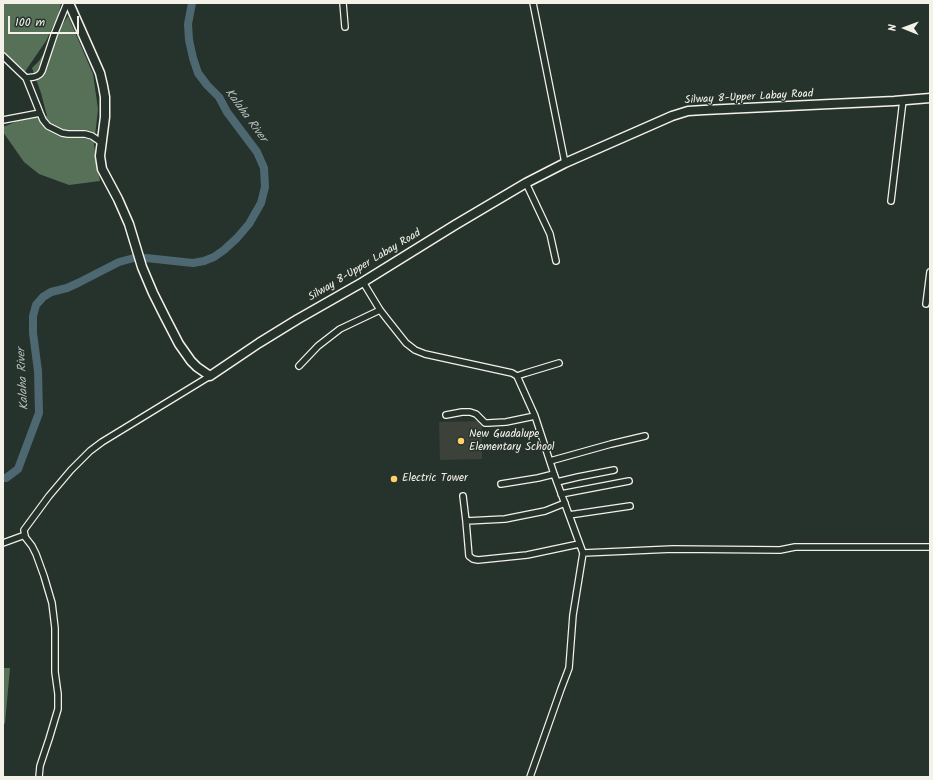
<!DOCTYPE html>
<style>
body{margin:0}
#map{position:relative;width:933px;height:780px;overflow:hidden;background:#26332d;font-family:Kalam,sans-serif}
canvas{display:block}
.frame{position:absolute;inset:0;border:4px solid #f4f1e8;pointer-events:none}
.north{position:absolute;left:885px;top:8px;width:40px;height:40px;-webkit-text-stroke:3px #26332d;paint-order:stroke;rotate:271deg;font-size:11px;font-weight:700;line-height:16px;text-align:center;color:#f4f1e8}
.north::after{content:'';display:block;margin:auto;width:14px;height:18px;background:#f4f1e8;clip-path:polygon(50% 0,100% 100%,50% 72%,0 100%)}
.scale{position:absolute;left:8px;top:16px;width:71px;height:18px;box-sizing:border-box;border:2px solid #f4f1e8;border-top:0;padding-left:5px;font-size:12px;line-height:14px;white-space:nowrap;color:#f4f1e8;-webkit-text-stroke:3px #26332d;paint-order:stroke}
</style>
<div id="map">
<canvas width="933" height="780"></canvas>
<div class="frame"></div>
<div class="north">N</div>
<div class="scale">100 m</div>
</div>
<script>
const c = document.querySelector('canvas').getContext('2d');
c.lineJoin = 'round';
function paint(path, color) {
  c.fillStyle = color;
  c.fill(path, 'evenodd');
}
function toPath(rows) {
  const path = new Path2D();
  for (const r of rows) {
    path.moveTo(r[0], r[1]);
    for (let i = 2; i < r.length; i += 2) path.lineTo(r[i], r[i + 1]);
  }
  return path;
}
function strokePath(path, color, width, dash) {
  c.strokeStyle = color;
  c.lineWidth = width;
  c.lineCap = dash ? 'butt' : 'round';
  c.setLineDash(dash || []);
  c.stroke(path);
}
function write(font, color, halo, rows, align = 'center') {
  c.font = font + ' Kalam,sans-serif';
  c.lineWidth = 3;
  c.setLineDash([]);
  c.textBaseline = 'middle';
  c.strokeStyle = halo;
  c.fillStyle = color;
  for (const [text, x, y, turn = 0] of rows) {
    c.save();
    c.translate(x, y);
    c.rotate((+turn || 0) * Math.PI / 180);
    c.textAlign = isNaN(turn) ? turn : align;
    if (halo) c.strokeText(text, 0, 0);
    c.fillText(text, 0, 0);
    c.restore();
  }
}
paint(toPath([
 [482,421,482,459,440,460,439,422]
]), '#3c423a');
paint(toPath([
 [3,3,61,3,58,16,46,41,24,73,3,54],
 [68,16,93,74,98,109,94,145,100,181,69,185,39,174,24,162,3,132,3,127,20,120,47,116,41,93,32,68,39,61],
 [3,668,10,668,5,723,3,726]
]), '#567157');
strokePath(toPath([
 [146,258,193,263,204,261,214,257,224,250,237,238,249,224,261,203,265,187,264,168,257,152,227,112,219,97,207,85,198,73,193,58,189,40,188,24,192,3],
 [3,478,6,478,18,469,39,413,38,371,33,333,33,316,36,305,43,297,51,292,67,288,78,283,119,262,134,258]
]), '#4e6872', 8);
const minor = toPath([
 [343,3,345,27],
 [533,3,565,163],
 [3,56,26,78,40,113,43,120,48,126,62,133,68,134,85,134,92,136,102,143],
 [26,78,34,77,37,76,40,74,42,71,54,35,67,3],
 [3,120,40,113],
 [526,183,550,234,556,261],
 [891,201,903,100],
 [363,282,380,310,387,319,406,343,415,350,425,354,512,373,517,376,535,416,554,474,583,553,573,615,569,668,561,689,530,777],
 [926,304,930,272],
 [299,366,318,346,340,329,380,310],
 [517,376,526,373,559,363],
 [446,415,462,412,470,412,476,414,485,423,488,423,506,422,535,416],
 [550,461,611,444,645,436],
 [557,482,578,477,614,470],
 [501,484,538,478,554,474],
 [561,494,629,481],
 [463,496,466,521],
 [565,503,545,511,505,519,466,521,469,556,473,559,478,560,527,555,579,544],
 [569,515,630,506],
 [3,543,25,535],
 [583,553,673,549,780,550,795,547,930,547],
 [39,777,40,766,49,739,58,709,58,694,55,672,55,628,52,603,44,576,36,554,32,546,25,537,24,530,49,496,71,470,90,451,102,442,210,376]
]);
const secondary = toPath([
 [69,3,100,73,103,86,105,97,105,117,100,156,102,169,118,199,129,224,142,267,153,293,165,317,179,344,191,361,197,367,210,376,259,343,298,319,363,282,455,225,526,183,565,163,672,116,688,111,704,110,894,101,930,98]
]);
strokePath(minor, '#f4f1e8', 8);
strokePath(secondary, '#f4f1e8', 11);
strokePath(minor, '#26332d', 5.5);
strokePath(secondary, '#26332d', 8);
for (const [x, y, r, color] of [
 [461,441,4,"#ffd166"],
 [394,479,4,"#ffd166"]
]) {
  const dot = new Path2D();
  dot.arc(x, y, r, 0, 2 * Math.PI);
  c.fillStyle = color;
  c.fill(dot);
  strokePath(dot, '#26332d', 1.5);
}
write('11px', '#f4f1e8', '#26332d', [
 ["Silway 8-Upper Labay Road",749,98,-3],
 ["Silway 8-Upper Labay Road",365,266,-31]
]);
write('11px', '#f4f1e8', '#26332d', [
 ["New Guadalupe",469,435],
 ["Elementary School",469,448],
 ["Electric Tower",402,479]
], 'left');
write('italic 12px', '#b2bab9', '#26332d', [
 ["Kalaha River",245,116,54],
 ["Kalaha River",24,379,-93]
]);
</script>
